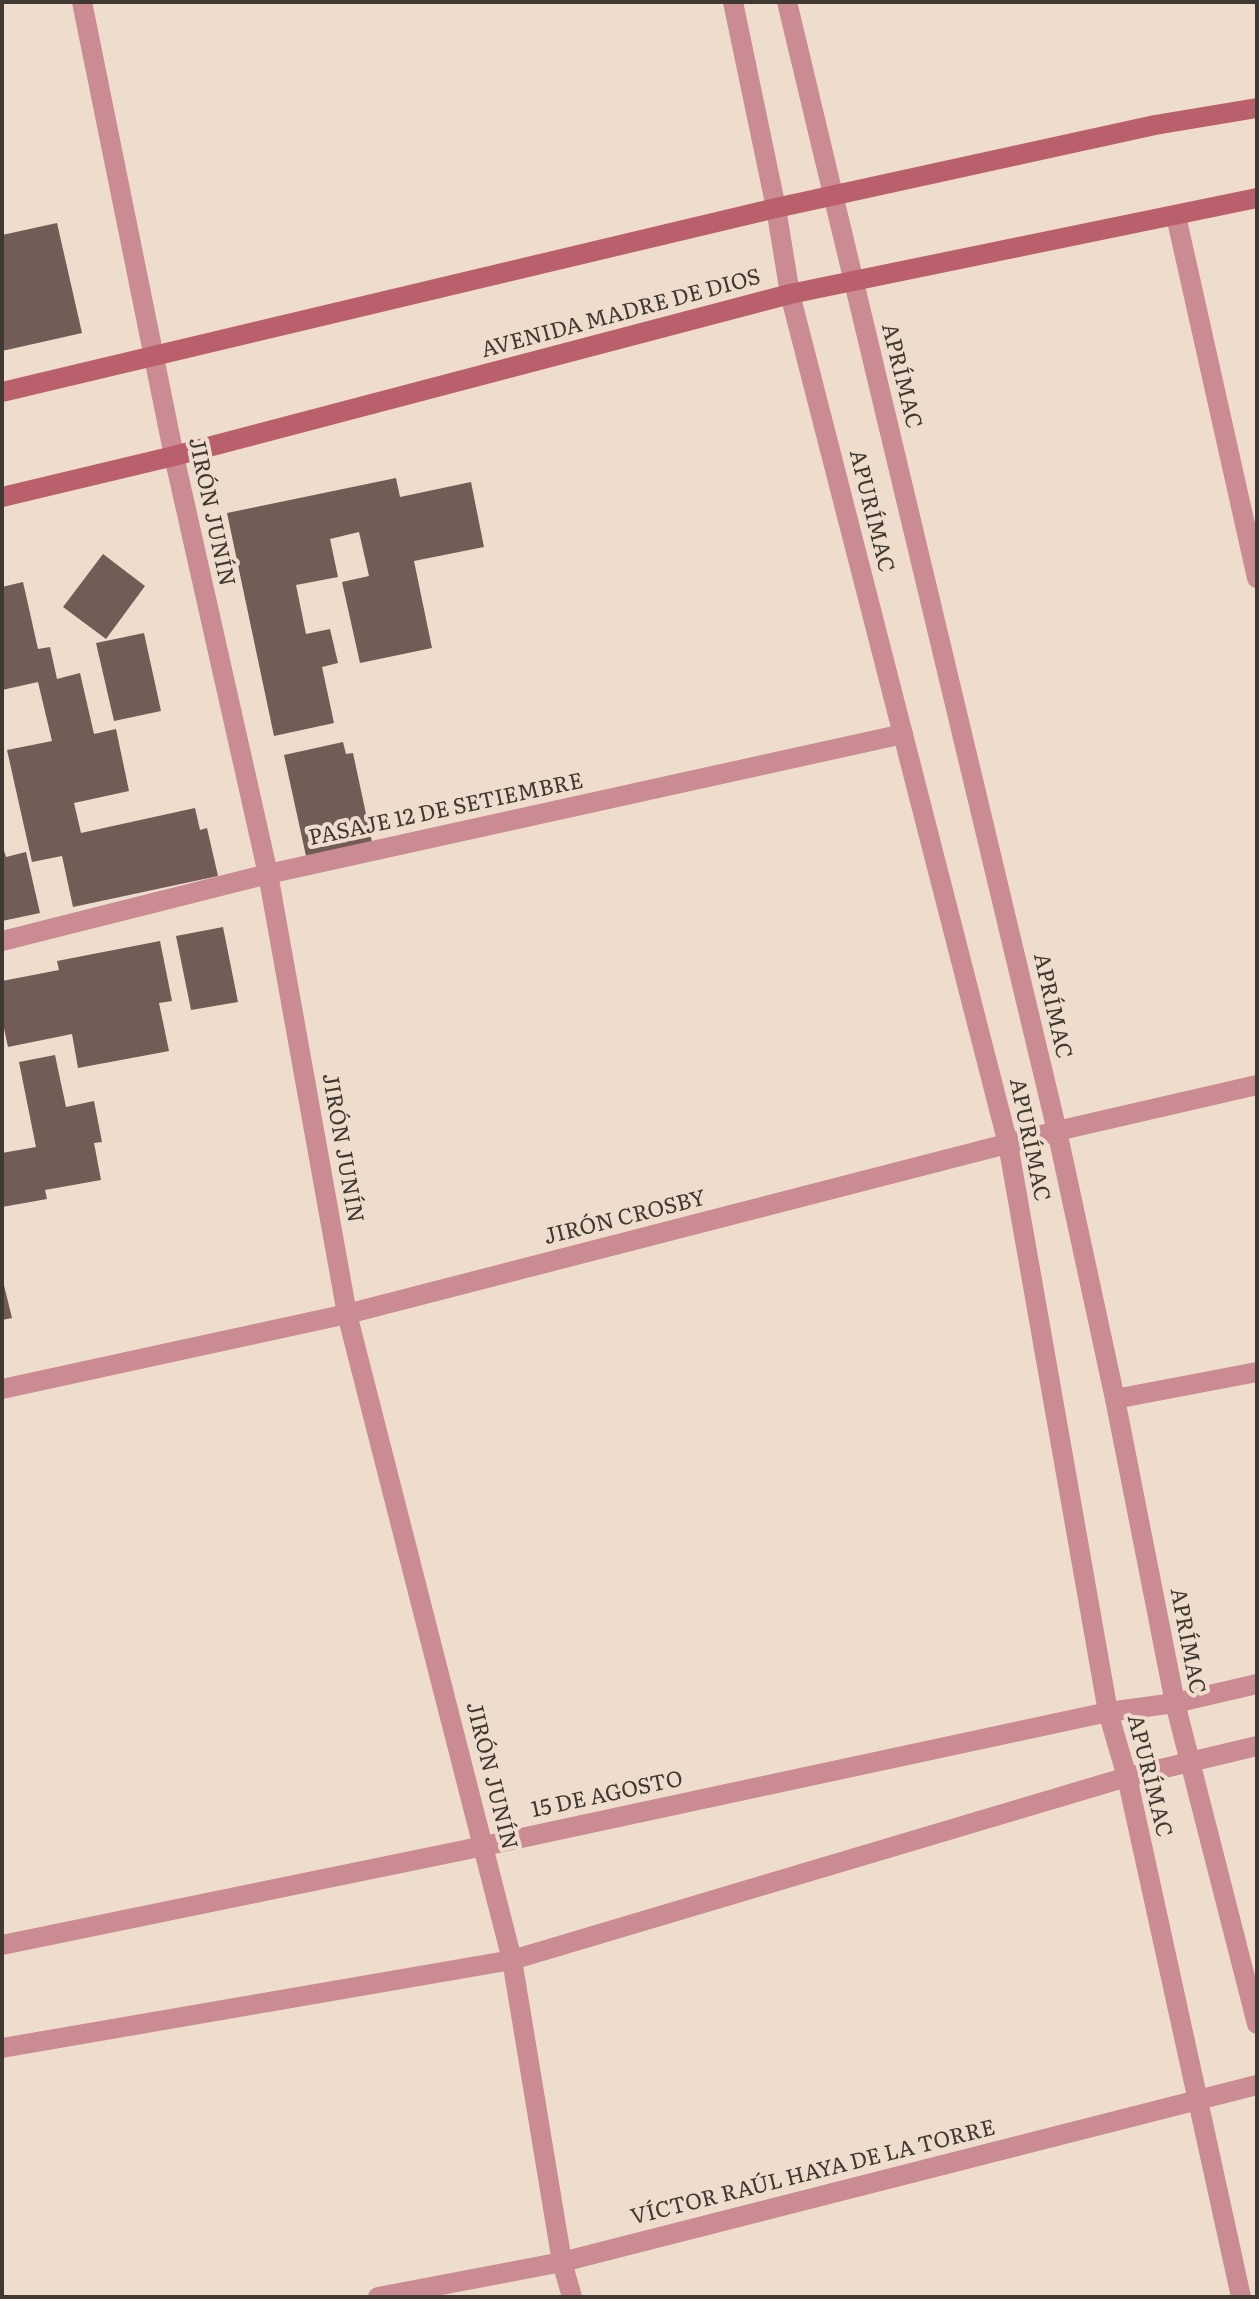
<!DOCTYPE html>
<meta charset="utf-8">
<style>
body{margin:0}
#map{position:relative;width:1259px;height:2299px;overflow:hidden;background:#edc;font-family:Literata,serif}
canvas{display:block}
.frame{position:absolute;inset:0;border:4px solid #403932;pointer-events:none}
</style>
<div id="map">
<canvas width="1259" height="2299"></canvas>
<div class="frame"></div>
</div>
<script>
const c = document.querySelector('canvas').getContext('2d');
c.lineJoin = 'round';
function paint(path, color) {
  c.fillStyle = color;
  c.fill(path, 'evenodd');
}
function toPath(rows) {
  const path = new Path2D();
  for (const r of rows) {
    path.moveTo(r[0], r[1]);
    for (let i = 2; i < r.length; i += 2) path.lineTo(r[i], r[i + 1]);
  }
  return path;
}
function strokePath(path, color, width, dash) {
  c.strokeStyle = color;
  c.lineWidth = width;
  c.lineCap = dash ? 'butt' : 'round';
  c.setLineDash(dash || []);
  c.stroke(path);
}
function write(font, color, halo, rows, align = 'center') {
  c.font = font + ' Literata,serif';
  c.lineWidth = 8;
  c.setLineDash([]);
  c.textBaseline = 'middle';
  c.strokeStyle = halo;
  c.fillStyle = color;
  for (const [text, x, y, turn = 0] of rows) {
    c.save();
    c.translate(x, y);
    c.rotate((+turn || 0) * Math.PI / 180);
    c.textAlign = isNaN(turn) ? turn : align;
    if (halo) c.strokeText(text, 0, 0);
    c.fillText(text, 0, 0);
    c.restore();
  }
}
paint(toPath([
 [57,223,82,333,2,351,2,235],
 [396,478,400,497,471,482,484,547,414,561,432,648,360,663,342,582,369,576,359,532,330,539,338,577,296,585,306,634,330,629,338,663,322,667,334,723,274,736,227,513],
 [103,554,145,586,106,639,63,607],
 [23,582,38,649,50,647,57,679,80,673,94,734,116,729,129,791,74,803,81,833,195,808,200,830,207,828,218,876,73,907,62,856,32,862,7,750,52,741,38,682,2,690,2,587],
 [144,633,161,711,114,721,96,643],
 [343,742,346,754,353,753,372,842,306,856,284,755],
 [2,844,6,857,26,852,40,913,2,921],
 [223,927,238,1002,191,1010,176,936],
 [160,941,172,1001,159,1003,169,1051,78,1068,72,1034,8,1047,2,1019,2,981,59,970,57,961],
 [55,1055,66,1107,94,1101,102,1142,94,1143,101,1180,45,1190,47,1199,2,1207,2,1153,36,1147,19,1062],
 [2,1277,12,1318,2,1320]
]), '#715c56');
strokePath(toPath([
 [1176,216,1257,578],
 [2,941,268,874,903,734],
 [2,1389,347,1314,1057,1131,1257,1085],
 [1115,1399,1257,1372],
 [1175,1703,1257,1684],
 [1127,1777,1257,1746],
 [378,2297,562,2262,1257,2085]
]), '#ca8b92', 20);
strokePath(toPath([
 [82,2,174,456,268,874,347,1314,512,1960,562,2262,572,2297],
 [733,2,776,208,790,294,1008,1144,1108,1712,1127,1777,1241,2297],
 [787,2,1057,1131,1115,1399,1175,1703,1257,2024],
 [2,1945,484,1846,1108,1712,1175,1703],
 [2,2048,512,1960,1127,1777]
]), '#ca8b92', 20);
strokePath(toPath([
 [2,392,776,208,1155,125,1257,108],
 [2,497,174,456,790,294,1257,198]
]), '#ba5f6c', 20);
write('22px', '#403932', '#edc', [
 ["AVENIDA MADRE DE DIOS",621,314,-15],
 ["APRÍMAC",901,376,76],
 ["APURÍMAC",871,511,76],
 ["JIRÓN JUNÍN",211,512,78],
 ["PASAJE 12 DE SETIEMBRE",446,810,-12],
 ["APRÍMAC",1052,1006,77],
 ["APURÍMAC",1029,1140,78],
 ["JIRÓN JUNÍN",342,1148,80],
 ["JIRÓN CROSBY",625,1218,-14],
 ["APRÍMAC",1187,1641,79],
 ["JIRÓN JUNÍN",491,1776,76],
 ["APURÍMAC",1149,1776,76],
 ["15 DE AGOSTO",607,1795,-12],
 ["VÍCTOR RAÚL HAYA DE LA TORRE",813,2173,-14]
]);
</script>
